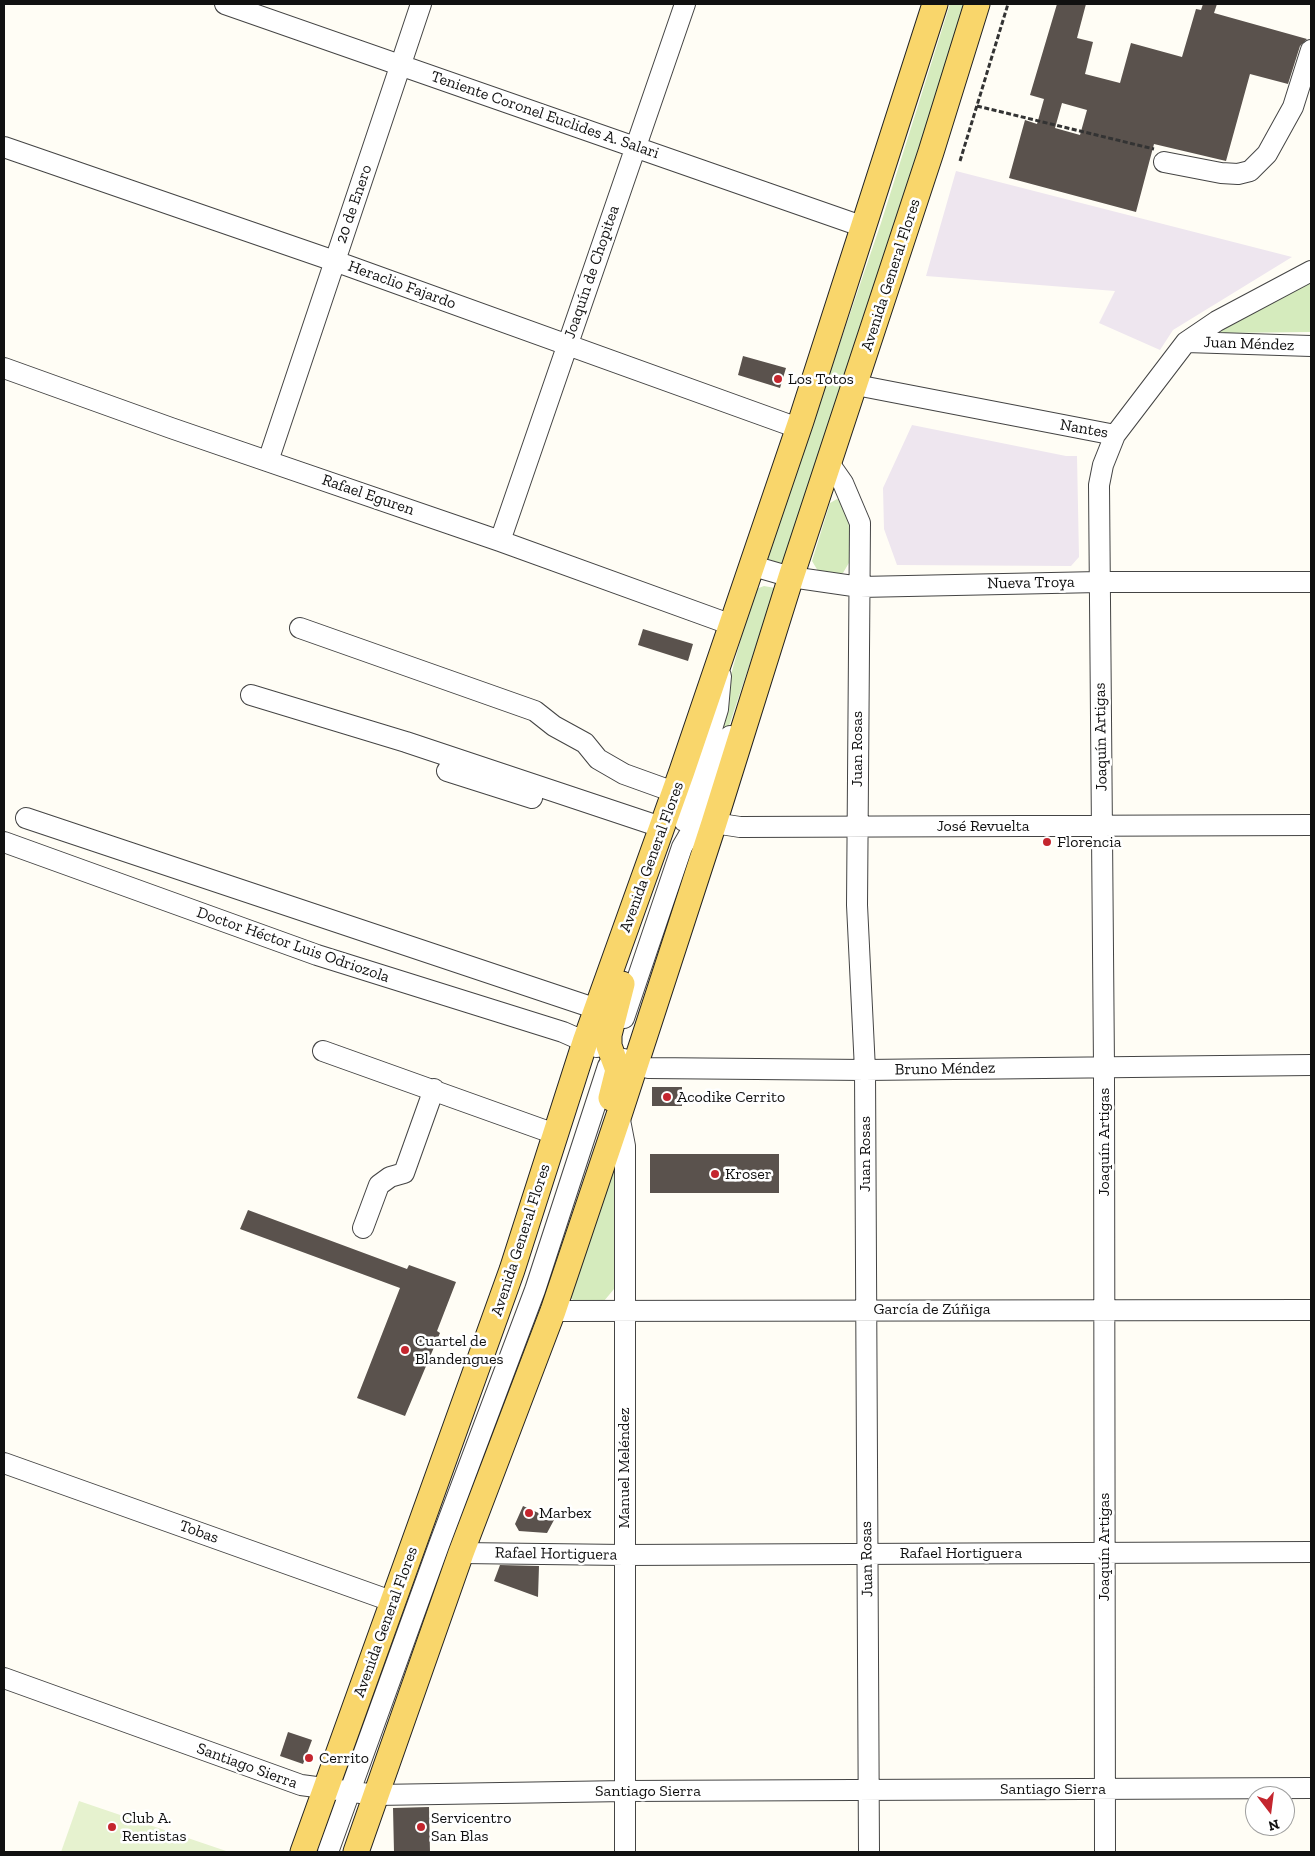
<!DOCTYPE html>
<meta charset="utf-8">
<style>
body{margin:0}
#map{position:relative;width:1315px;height:1856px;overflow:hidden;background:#fffdf5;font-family:"Zilla Slab",serif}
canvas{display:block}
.frame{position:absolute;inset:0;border:5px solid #111;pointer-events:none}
.north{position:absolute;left:1245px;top:1786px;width:50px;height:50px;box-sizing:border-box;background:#fff;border:1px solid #a0a0a0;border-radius:50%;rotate:165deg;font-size:14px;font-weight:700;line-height:20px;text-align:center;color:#111}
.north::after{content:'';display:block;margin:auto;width:18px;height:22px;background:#c4262e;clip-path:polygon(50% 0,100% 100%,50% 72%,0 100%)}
</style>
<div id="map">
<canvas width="1315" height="1856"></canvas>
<div class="frame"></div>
<div class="north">N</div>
</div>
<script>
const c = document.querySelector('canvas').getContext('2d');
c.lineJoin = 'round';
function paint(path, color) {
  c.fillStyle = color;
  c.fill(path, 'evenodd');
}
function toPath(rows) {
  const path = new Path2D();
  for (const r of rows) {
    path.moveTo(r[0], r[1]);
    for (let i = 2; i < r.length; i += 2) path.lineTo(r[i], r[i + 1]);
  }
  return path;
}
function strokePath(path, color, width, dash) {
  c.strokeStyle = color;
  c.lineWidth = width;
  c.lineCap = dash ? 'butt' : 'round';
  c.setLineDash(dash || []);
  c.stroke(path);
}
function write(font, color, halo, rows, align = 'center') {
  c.font = font + ' "Zilla Slab",serif';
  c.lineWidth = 5;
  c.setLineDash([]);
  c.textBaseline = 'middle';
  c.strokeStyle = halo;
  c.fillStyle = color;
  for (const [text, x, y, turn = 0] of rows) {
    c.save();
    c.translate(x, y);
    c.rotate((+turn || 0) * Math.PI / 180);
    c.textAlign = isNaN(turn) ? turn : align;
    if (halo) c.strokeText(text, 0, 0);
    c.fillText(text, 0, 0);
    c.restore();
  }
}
paint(toPath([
 [956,171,1292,257,1173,330,1160,350,1099,323,1115,291,926,276],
 [912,425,1066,456,1077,456,1079,557,1071,566,897,565,884,529,883,488]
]), '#eee6ef');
paint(toPath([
 [950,4,966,4,894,237,783,565,765,563,881,223],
 [1311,282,1311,332,1221,333,1220,327],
 [837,499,842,501,851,519,850,561,843,573,836,574,818,571,812,561,830,503],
 [764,586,775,588,730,723,700,802,719,718,742,635,756,589],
 [614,1164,614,1289,604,1301,600,1302,574,1301,569,1296]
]), '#d5ebbd');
paint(toPath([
 [79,1801,229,1852,61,1852]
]), '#e6f2cf');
paint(toPath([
 [1057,4,1086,4,1077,38,1093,42,1085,74,1120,83,1131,43,1182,57,1196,9,1201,10,1203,4,1217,4,1214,13,1307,39,1300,46,1288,84,1250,74,1226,161,1154,144,1136,212,1009,178,1025,120,1037,124,1044,99,1030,95],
 [1062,103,1087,110,1080,135,1055,128],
 [743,356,786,368,780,388,738,375],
 [643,629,693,644,688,661,638,645],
 [652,1087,682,1087,682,1106,652,1106],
 [650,1154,779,1154,779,1193,650,1193],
 [248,1210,407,1269,409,1265,456,1282,437,1331,440,1333,405,1416,357,1398,400,1288,240,1229],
 [523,1506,554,1520,547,1533,519,1531,515,1524],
 [500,1565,539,1566,538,1597,494,1581],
 [288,1732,312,1740,303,1764,280,1756],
 [429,1807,430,1852,394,1852,393,1808]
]), '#5a524d');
const minor = toPath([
 [225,4,864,227],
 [4,147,343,264,798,428],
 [1164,162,1221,173,1238,174,1250,171,1267,154,1293,107,1311,50],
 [1186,342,1311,346],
 [4,368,171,428,500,541,732,625],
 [856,385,1115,435],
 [268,461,421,4],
 [829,463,843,483,860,523,857,905,865,1070,869,1852],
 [500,541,685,4],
 [753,566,791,577,860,587,1099,582,1311,582],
 [300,628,535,711,554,726,585,743,598,759,624,774,674,792],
 [251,695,406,742,661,827],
 [447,771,532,798],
 [26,818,597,1009],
 [684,821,718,709,721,676],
 [714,823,740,827,1311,825],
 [4,842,317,955,563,1032,597,1047],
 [624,1018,682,847,696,823,730,736],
 [323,1051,555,1134],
 [624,1059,648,1068,865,1070,1311,1065],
 [619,1115,625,1146,625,1852],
 [363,1228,379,1185,390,1177,404,1173,434,1089],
 [553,1311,1311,1310],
 [4,1463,394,1602],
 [461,1553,624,1555,1311,1552],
 [4,1678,301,1785,376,1795,626,1791,1311,1788],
 [328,1852,439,1545,535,1290,608,1066],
 [1105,1852,1104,1067,1099,485,1103,465,1115,435,1186,342,1217,321,1311,271]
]);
const major = toPath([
 [611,1098,618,1070,609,1046,609,1035,622,984],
 [303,1852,512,1270,585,1042,682,771,801,421,935,4],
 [356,1852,461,1553,553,1311,619,1115,714,823,791,577,931,152,977,4]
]);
strokePath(minor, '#444', 22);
strokePath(major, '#222', 27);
strokePath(toPath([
 [977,106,1154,149],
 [960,161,1008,4]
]), '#333', 3, [5, 2.5]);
strokePath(minor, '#fff', 20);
strokePath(major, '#f9d66b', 25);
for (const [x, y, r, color] of [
 [778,379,5,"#c4262e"],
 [1047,842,5,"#c4262e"],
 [667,1097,5,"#c4262e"],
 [715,1174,5,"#c4262e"],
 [405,1350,5,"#c4262e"],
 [529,1513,5,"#c4262e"],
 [309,1758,5,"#c4262e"],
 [112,1827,5,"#c4262e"],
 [421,1827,5,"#c4262e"]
]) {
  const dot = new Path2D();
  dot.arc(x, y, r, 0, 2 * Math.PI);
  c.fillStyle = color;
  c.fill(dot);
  strokePath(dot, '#fff', 2);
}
write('16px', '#111', '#fff', [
 ["Teniente Coronel Euclides A. Salari",545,115,19],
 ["20 de Enero",354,204,-71],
 ["Joaquín de Chopitea",592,272,-71],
 ["Avenida General Flores",891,275,-72],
 ["Heraclio Fajardo",402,285,20],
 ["Juan Méndez",1249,344,2],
 ["Nantes",1084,429,10],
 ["Rafael Eguren",368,495,19],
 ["Nueva Troya",1031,583,-1],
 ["Joaquín Artigas",1101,737,-91],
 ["Juan Rosas",857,749,-90],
 ["José Revuelta",983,826],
 ["Avenida General Flores",652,857,-70],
 ["Doctor Héctor Luis Odriozola",293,945,19],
 ["Bruno Méndez",945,1069,-1],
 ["Joaquín Artigas",1104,1142,-90],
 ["Juan Rosas",865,1154,-90],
 ["Avenida General Flores",521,1240,-72],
 ["García de Zúñiga",932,1309],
 ["Manuel Meléndez",624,1468,-90],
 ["Tobas",199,1532,20],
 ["Joaquín Artigas",1104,1547,-90],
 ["Rafael Hortiguera",961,1553],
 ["Rafael Hortiguera",556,1554,1],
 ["Juan Rosas",867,1559,-91],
 ["Avenida General Flores",386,1622,-70],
 ["Santiago Sierra",247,1766,20],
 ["Santiago Sierra",1053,1789],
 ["Santiago Sierra",648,1791]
]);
write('16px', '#111', '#fff', [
 ["Los Totos",788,379],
 ["Florencia",1057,842],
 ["Acodike Cerrito",677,1097],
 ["Kroser",725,1174],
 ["Cuartel de",415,1341],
 ["Blandengues",415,1359],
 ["Marbex",539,1513],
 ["Cerrito",319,1758],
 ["Club A.",122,1818],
 ["Rentistas",122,1836],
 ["Servicentro",431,1818],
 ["San Blas",431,1836]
], 'left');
</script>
